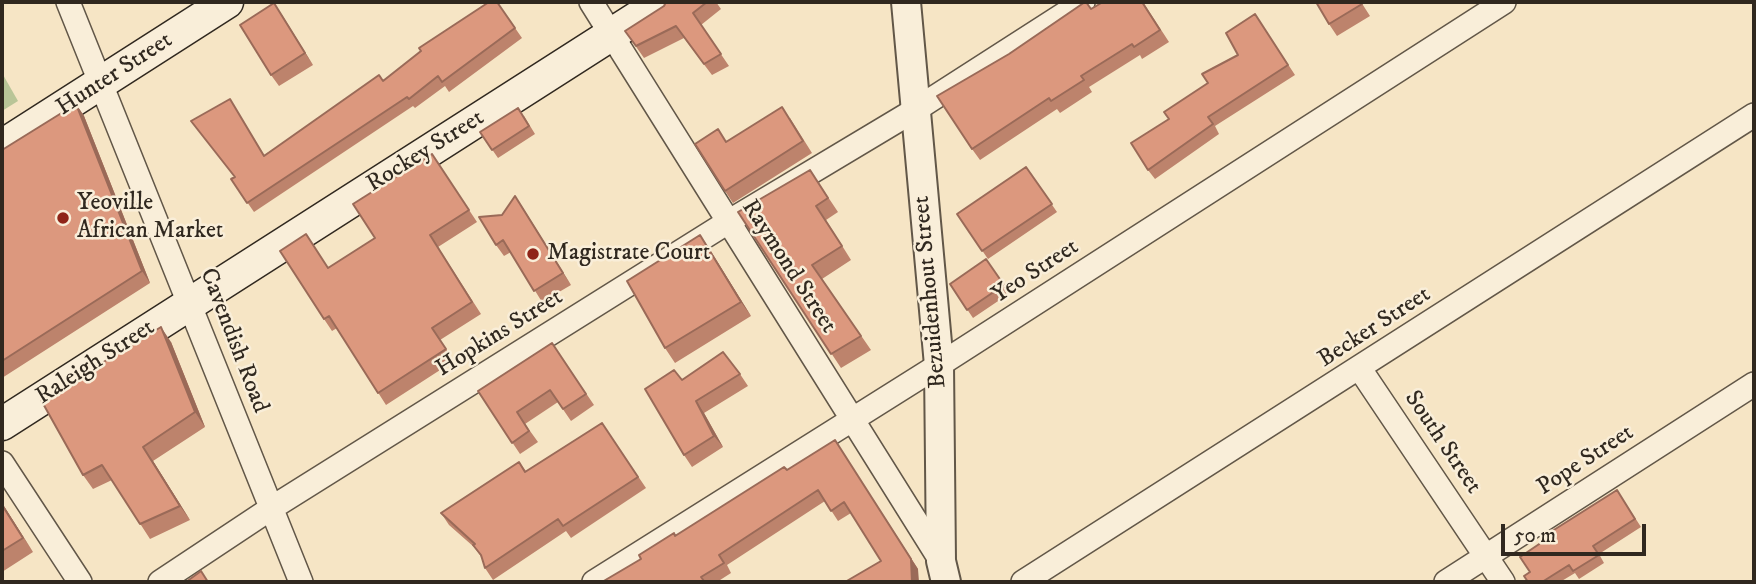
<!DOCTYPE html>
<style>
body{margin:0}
#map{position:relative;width:1756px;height:584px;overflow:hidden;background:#f6e5c5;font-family:"IM FELL DW Pica",serif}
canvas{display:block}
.frame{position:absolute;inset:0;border:4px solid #30281f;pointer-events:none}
.scale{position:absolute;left:1501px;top:524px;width:145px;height:32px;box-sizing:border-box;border:4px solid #30281f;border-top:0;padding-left:9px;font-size:21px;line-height:24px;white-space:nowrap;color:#30281f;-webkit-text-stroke:5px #f9eed9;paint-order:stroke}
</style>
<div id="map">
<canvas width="1756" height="584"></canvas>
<div class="frame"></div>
<div class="scale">50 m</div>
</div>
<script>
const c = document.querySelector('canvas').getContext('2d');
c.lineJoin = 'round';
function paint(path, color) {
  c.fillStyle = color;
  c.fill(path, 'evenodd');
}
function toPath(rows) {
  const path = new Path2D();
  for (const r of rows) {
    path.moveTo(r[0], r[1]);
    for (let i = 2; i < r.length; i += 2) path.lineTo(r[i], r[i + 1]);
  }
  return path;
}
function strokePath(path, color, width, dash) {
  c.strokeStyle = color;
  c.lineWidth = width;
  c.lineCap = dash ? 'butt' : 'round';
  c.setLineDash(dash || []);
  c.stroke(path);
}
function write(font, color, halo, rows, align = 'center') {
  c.font = font + ' "IM FELL DW Pica",serif';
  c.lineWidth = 5;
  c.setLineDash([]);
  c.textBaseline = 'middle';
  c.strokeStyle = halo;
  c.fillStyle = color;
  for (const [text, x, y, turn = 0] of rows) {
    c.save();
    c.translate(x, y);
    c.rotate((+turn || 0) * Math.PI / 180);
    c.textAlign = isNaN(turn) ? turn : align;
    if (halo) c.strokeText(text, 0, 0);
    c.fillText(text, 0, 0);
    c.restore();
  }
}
paint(toPath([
 [2,73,18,101,2,111]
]), '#b9c597');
const minor = toPath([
 [68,2,301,582],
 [591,2,941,561],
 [1360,369,1503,582],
 [2,463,80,582],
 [160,582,270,509,728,222,915,110,1083,2],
 [594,582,939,365,1504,2],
 [1023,582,1754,115],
 [1446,582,1754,384]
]);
const tertiary = toPath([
 [906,2,939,365,941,561,946,582]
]);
const secondary = toPath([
 [2,146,227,2],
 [2,424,662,2]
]);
strokePath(minor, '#625748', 26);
strokePath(tertiary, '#625748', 32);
strokePath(secondary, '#30281f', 35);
strokePath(minor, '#f9eed9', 23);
strokePath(tertiary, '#f9eed9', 28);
strokePath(secondary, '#f9eed9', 32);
paint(toPath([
 [497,2,522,38,449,92,445,86,415,108,413,106,254,212,231,179,235,177,191,121,236,109,264,155,383,81],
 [666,2,716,2,721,9,701,25,729,66,712,75,684,38,644,58,625,31,664,6],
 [1143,2,1169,42,1142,59,1140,55,1089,87,1092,92,1060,113,1057,109,980,160,972,149,1092,9],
 [1361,2,1370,16,1337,36,1329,24],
 [1255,14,1295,75,1215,126,1219,134,1155,179,1148,170,1169,119,1238,55],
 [282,15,313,65,279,86,271,75],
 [76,104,84,116,150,283,2,378,2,150],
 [524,116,535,134,498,158,480,132],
 [790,118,812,153,733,203,725,191,726,142],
 [432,154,477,222,438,247,481,314,440,340,454,361,386,405,337,328,332,331,324,319,314,246,328,268,375,238],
 [1026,167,1057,212,988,259,957,214],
 [810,170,838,212,826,220,851,260,822,279,871,350,841,368,738,212],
 [523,208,571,285,542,302,511,252,504,256,496,245,502,215],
 [710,250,751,316,675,363,665,348],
 [986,259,1010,293,973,318,950,284],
 [171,342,205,427,153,461,190,520,150,539,112,480,93,489,83,475],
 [552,343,594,405,571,421,558,402,525,424,538,442,520,454,478,391],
 [740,374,748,386,704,413,723,447,692,467,684,455,682,380],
 [602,423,646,488,571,538,566,531,493,580,485,568,482,558,474,547,449,525,441,513,519,462,526,471],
 [835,440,918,569,881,561,851,513,838,521,825,501,727,565,731,573,717,582,602,582,641,559,675,536,787,470],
 [1617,490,1641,527,1599,554,1604,563,1579,579,1575,573,1560,582,1528,582,1530,572,1551,536],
 [2,503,33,552,2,572]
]), '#bd836c');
paint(toPath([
 [274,3,282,15,313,65,305,53],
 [76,104,84,116,150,283,142,271],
 [515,196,523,208,571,285,563,273],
 [700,235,710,250,751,316,741,302],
 [161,327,171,342,205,427,195,412],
 [696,401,704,413,723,447,714,436],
 [143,447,153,461,190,520,180,506],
 [842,451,918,569,919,582,912,582],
 [2,503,33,552,2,505]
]), '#9a6a58');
const building = toPath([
 [489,2,497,2,515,28,442,82,438,76,409,99,407,97,247,203,231,179,235,177,191,121,230,99,264,156,379,75,383,81,421,51,419,48,489,2],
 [666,2,707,2,693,13,721,54,704,64,676,26,636,46,625,31,664,6,666,2],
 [1085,2,1086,2,1091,9,1103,2,1142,2,1160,30,1134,47,1132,44,1081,76,1084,80,1051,101,1049,98,972,149,937,96,1009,54,1085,2],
 [1316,2,1361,2,1362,4,1329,24,1316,2],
 [274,3,305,53,271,75,240,25,274,3],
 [1255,14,1288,65,1208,117,1213,124,1148,170,1131,143,1169,119,1164,112,1208,83,1202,74,1238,55,1226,33,1255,14],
 [76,104,142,271,2,361,2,150,76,104],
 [782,107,803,141,725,191,695,144,718,129,726,142,782,107],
 [518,108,529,126,492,150,480,132,518,108],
 [432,154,469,210,430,235,472,302,432,328,446,349,378,393,329,316,324,319,280,251,306,234,328,268,375,238,353,204,432,154],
 [1026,167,1052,204,982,251,957,214,1026,167],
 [810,170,828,198,816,206,842,246,812,265,861,336,831,354,738,212,810,170],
 [515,196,563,273,534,291,503,240,496,245,479,217,502,215,515,196],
 [700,235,741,302,665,348,627,281,700,235],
 [986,259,1004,285,967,310,950,284,986,259],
 [161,327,195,412,143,447,180,506,140,524,102,465,83,475,41,400,161,327],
 [552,343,586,394,563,409,550,390,517,412,529,431,512,443,478,391,552,343],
 [723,352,740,374,696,401,714,436,684,455,645,389,674,370,682,380,723,352],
 [602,423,638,477,563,526,558,519,485,568,481,555,473,545,475,544,441,513,519,462,525,472,602,423],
 [835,440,911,559,912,582,845,582,881,561,844,502,831,511,818,490,719,555,724,563,701,577,704,581,701,582,602,582,641,559,639,555,674,533,675,536,784,467,787,470,835,440],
 [1617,490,1635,519,1593,546,1599,555,1573,571,1569,565,1542,582,1528,582,1524,576,1530,572,1520,557,1551,536,1549,533,1617,490],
 [2,505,23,538,2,551,2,505],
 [201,571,208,582,186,582,201,571]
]);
paint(building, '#dc987e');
strokePath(building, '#9a6a58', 2);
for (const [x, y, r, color] of [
 [63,218,7,"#8f2418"],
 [533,254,7,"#8f2418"]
]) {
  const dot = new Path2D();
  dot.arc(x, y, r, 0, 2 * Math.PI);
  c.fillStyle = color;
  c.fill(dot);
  strokePath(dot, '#f9eed9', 2.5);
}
write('24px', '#30281f', '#f9eed9', [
 ["Hunter Street",115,75,-33],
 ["Rockey Street",426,152,-32],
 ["Raymond Street",788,267,57],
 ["Yeo Street",1036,272,-33],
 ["Bezuidenhout Street",931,292,-95],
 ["Becker Street",1375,328,-33],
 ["Hopkins Street",500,334,-32],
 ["Cavendish Road",233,341,69],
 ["Raleigh Street",96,363,-33],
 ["South Street",1442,443,56],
 ["Pope Street",1586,461,-33]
]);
write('24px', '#30281f', '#f9eed9', [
 ["Yeoville",77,204],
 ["African Market",77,232],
 ["Magistrate Court",547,254]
], 'left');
</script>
